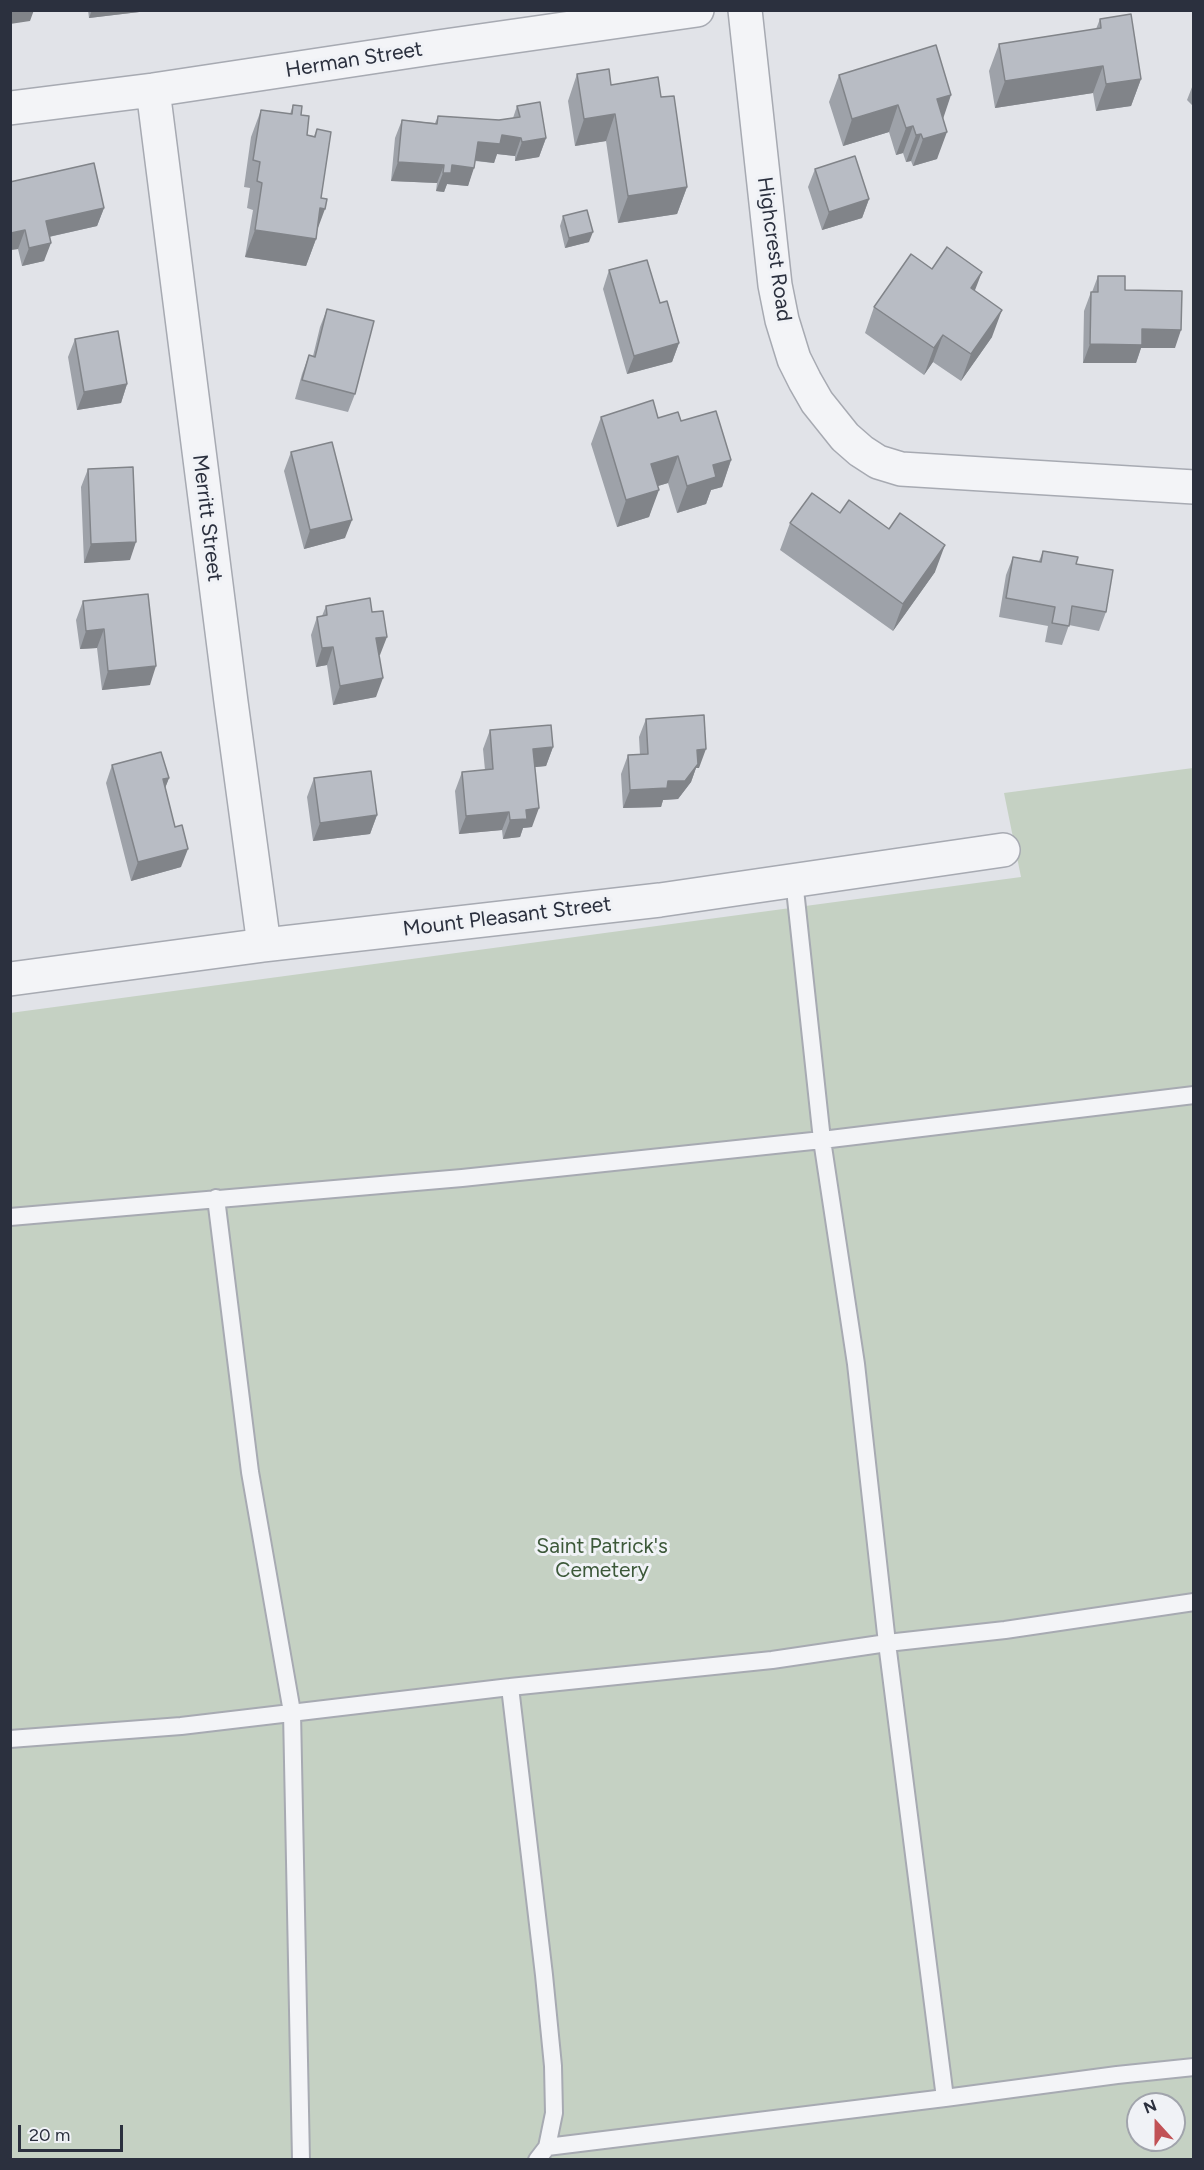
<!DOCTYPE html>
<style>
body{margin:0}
#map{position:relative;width:1204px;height:2170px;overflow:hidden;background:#e1e3e8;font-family:Figtree,sans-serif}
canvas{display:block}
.frame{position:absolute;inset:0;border:12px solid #2b303e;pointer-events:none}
.north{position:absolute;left:1126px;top:2092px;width:60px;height:60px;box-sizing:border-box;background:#f0f2f6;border:2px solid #a1a4ac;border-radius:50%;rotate:339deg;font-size:16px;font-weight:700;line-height:24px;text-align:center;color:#2b303e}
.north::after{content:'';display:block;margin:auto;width:21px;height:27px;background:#c15256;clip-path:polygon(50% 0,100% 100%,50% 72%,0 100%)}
.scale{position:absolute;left:18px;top:2125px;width:105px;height:27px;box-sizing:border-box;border:3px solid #2b303e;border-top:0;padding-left:8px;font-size:18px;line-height:21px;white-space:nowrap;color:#2b303e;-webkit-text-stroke:4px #f0f2f6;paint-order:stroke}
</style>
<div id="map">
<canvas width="1204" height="2170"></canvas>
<div class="frame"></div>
<div class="north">N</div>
<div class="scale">20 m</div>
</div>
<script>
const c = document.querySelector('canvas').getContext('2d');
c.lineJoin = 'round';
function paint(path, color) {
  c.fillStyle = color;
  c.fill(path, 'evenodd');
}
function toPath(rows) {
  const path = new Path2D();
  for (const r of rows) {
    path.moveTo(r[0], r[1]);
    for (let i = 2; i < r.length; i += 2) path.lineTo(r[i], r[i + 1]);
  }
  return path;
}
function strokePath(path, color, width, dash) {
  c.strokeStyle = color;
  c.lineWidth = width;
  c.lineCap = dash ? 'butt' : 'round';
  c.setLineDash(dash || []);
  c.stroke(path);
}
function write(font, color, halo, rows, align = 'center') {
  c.font = font + ' Figtree,sans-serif';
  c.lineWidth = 6;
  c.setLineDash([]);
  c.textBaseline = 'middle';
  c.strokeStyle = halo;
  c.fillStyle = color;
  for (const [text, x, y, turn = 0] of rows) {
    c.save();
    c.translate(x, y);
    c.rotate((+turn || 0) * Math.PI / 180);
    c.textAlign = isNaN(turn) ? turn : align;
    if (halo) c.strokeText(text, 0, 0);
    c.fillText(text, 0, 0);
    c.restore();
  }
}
paint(toPath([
 [1193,768,1193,2159,11,2159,10,1013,1021,877,1004,793],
 [1138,2104,1174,2104,1174,2140,1138,2140]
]), '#c5d1c3');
const service = toPath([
 [794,880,822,1140,1194,1095],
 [216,1198,250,1472,292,1712,301,2160],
 [10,1217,462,1178,822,1140,856,1364,887,1643,772,1660,510,1687,181,1726,10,1739],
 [510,1687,544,1975,553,2066,554,2113,547,2147],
 [945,2098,1117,2075,1194,2067],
 [537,2160,547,2147,945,2098,887,1643,1005,1630,1194,1602]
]);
const minor = toPath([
 [745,10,775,285,782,320,794,359,805,381,817,402,845,437,861,451,878,462,901,469,1194,487],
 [153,90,231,702,264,945],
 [10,108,153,90,438,47,697,10],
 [10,979,264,945,660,900,1003,850]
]);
strokePath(service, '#a7aab2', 20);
strokePath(minor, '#a7aab2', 36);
strokePath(service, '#f3f4f7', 16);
strokePath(minor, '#f3f4f7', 33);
paint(toPath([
 [88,10,156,10,89,18],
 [1100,19,1141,79,1131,106,1096,111,1093,93,995,108,989,71,999,44,1096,29],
 [577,74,611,85,661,97,687,187,677,214,618,223,606,141,575,146,568,101],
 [839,75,943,119,937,159,913,166,911,161,906,162,903,153,896,155,889,132,843,146,829,102],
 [1194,82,1194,107,1187,100],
 [293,105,301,115,307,135,314,136,317,129,316,233,316,239,306,266,245,257,253,210,247,208,250,188,244,187,251,137,261,110,290,114],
 [517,106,546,138,539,157,515,161,515,156,497,154,494,163,475,161,468,186,447,184,444,192,436,191,437,183,391,181,395,138,402,120,435,123,438,116,499,120,513,118],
 [815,169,869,199,862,218,822,230,808,187],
 [10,182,104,208,97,226,49,237,44,261,22,266,18,249,10,250],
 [563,216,589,242,565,248,560,226],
 [932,269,975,291,992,337,961,381,933,362,924,375,865,333,874,307],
 [609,270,679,343,672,362,627,374,603,289],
 [1098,276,1125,290,1175,348,1141,348,1136,363,1083,363,1084,311,1091,292,1092,292],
 [327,309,355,394,348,412,295,399,302,374,309,355,313,356,320,327],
 [75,339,127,384,121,403,77,410,68,357],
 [601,417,681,421,731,460,722,487,711,490,706,504,677,513,668,483,658,486,649,517,617,527,591,444],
 [291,452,345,538,304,549,284,471],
 [88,469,130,560,84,563,81,487],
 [840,513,935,572,893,631,780,550,790,523],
 [1043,551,1076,564,1106,612,1099,631,1069,625,1062,645,1045,642,1048,626,999,617,1006,575,1013,557,1039,561],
 [83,601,150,685,102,690,97,648,80,649,76,620],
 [326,606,380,655,379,655,376,697,333,705,327,665,316,667,311,635,317,617,322,616],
 [646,719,699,768,696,768,691,782,678,799,663,800,661,807,623,808,621,774,628,755,640,755,639,737],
 [490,730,553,747,546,766,535,767,532,827,523,828,520,837,503,839,502,830,459,834,455,791,462,772,485,770,483,749],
 [112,765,169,778,165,788,175,827,181,867,131,881,106,783],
 [314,778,377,815,370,834,313,841,307,797]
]), '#9ea2a9');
paint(toPath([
 [10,10,34,10,30,21,10,24],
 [92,10,156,10,89,18],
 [1103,66,1093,93,995,108,1005,81],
 [1141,79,1131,106,1096,111,1106,84],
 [951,95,942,122,937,99],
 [898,105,889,132,843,146,852,119],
 [615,114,606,141,575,146,584,119],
 [913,126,903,153,896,155,906,128],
 [947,132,937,159,913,166,923,139],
 [921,134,911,161,906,162,916,135],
 [502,135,521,138,515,156,497,154,494,163,471,160,478,142],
 [546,138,539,157,515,161,522,142],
 [398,162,444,165,437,183,391,181],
 [452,165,474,168,468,186,447,184,444,192,436,191,443,173],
 [687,187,677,214,618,223,628,196],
 [869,199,862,218,822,230,829,212],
 [104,208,97,226,39,239,46,221],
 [320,208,325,209,315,236],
 [25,230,18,249,10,250,11,233],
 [255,230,316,239,306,266,245,257],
 [593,232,589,242,565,248,569,238],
 [51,243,44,261,22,266,29,248],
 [982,272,972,298,971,288],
 [1002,310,992,337,961,381,971,354],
 [1142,329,1181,330,1175,348,1141,348,1136,363,1083,363,1090,344],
 [943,335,933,362,924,375,934,348],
 [679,343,672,362,627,374,634,356],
 [127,384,121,403,77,410,84,392],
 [678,456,668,483,641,491,651,464],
 [731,460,722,487,711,490,706,504,677,513,687,486,713,465],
 [659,490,649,517,617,527,626,500],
 [352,520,345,538,304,549,310,530],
 [136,542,130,560,84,563,91,544],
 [945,545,935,572,893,631,903,604],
 [104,629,97,648,80,649,86,631],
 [387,637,380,655,370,657,376,638],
 [333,647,327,665,316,667,322,648],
 [156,666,150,685,102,690,108,671],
 [383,678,376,697,333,705,340,686],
 [553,747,546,766,526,768,533,749],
 [706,749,699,768,696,768,691,782,678,799,663,800,661,807,623,808,630,790,668,781,697,750],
 [169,778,162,796,163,779],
 [539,808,532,827,523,828,520,837,503,839,510,820,526,810],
 [509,812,502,830,459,834,466,816],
 [377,815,370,834,313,841,320,823],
 [188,849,181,867,131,881,138,862]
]), '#818489');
const building = toPath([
 [1131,14,1141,79,1106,84,1103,66,1005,81,999,44,1101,28,1100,19,1131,14],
 [936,45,951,95,937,99,947,132,923,139,921,134,916,135,913,126,906,128,898,105,852,119,839,75,936,45],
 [609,69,611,85,658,77,661,97,674,96,687,187,628,196,615,114,584,119,577,74,609,69],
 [540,102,546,138,522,142,521,138,502,135,500,144,478,142,474,168,452,165,451,173,443,173,444,165,398,162,402,120,437,124,438,116,499,120,520,117,517,106,540,102],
 [293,105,302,106,301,115,309,116,307,135,315,137,317,129,331,132,321,198,327,199,325,209,320,208,316,239,255,230,262,183,257,181,260,162,253,160,261,110,292,114,293,105],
 [855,156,869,199,829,212,815,169,855,156],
 [94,163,104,208,46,221,51,243,29,248,25,230,11,233,10,182,94,163],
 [587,210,593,232,569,238,563,216,587,210],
 [947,247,982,272,971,288,1002,310,971,354,943,335,934,348,874,307,911,254,932,269,947,247],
 [647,260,660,303,667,301,679,343,634,356,609,270,647,260],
 [1098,276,1125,276,1125,290,1182,291,1181,330,1142,329,1142,345,1090,344,1091,292,1098,292,1098,276],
 [327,309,374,321,355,394,302,380,309,355,315,357,327,309],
 [118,331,127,384,84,392,75,339,118,331],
 [653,400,658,418,678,412,681,421,716,411,731,460,713,465,716,477,687,486,678,456,651,464,659,490,626,500,601,417,653,400],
 [332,442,352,520,310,530,291,452,332,442],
 [133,467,136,542,91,544,88,469,133,467],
 [812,493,840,513,849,500,889,529,900,513,945,545,903,604,790,523,812,493],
 [1043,551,1078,557,1076,564,1113,570,1106,612,1072,606,1069,626,1052,623,1055,607,1006,598,1013,557,1041,562,1043,551],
 [148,594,156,666,108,671,104,629,86,631,83,601,148,594],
 [370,598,372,612,383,611,387,637,376,638,383,678,340,686,333,647,322,648,317,617,327,615,326,606,370,598],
 [704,715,706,749,697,750,698,764,685,781,668,781,667,788,630,790,628,755,648,754,646,719,704,715],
 [551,725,553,747,533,749,539,808,526,810,527,819,510,820,509,812,466,816,462,772,493,769,490,730,551,725],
 [161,752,169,778,163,779,175,827,182,825,188,849,138,862,112,765,161,752],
 [371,771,377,815,320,823,314,778,371,771]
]);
paint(building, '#b8bcc4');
strokePath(building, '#818489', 1.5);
write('21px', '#2b303e', '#f0f2f6', [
 ["Herman Street",354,60,-9],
 ["Highcrest Road",774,249,82],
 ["Merritt Street",207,518,83],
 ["Mount Pleasant Street",507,917,-7]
]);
write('21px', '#3c5839', '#f0f2f6', [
 ["Saint Patrick's",602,1547],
 ["Cemetery",602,1571]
]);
</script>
